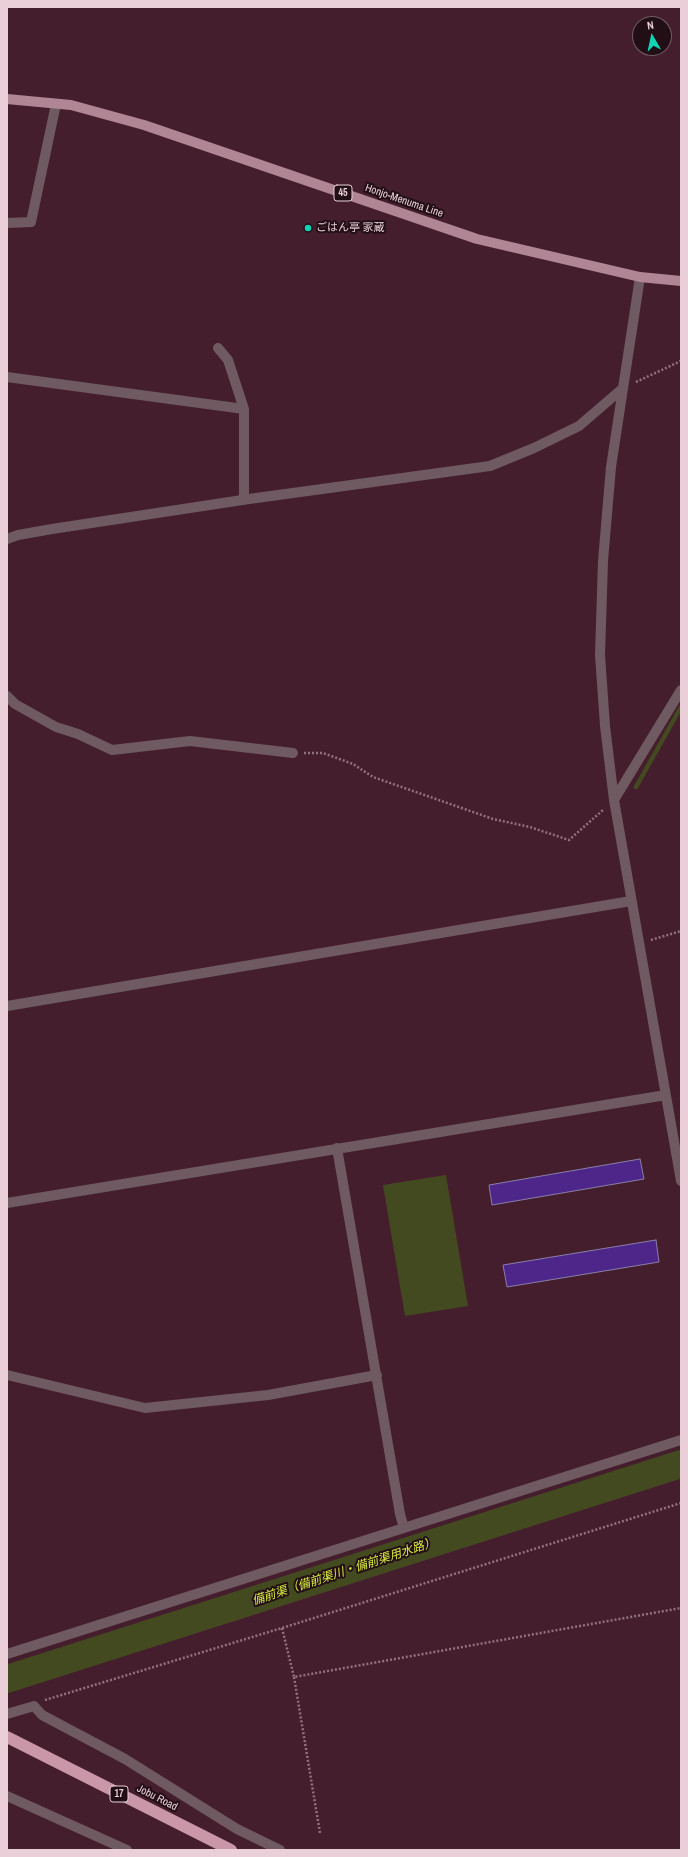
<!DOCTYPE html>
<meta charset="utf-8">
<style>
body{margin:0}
#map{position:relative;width:688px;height:1857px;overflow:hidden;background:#451e2e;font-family:"Archivo Narrow",sans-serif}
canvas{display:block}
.frame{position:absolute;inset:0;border:8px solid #eacfd8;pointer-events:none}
.north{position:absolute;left:632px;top:16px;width:40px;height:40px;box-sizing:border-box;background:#210f15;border:1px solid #715c63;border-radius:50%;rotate:351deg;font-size:11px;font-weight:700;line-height:16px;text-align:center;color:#eacfd8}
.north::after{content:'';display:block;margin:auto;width:14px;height:18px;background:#0fd5b4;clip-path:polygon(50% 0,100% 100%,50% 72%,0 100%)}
</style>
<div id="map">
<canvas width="688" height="1857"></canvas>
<div class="frame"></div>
<div class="north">N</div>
</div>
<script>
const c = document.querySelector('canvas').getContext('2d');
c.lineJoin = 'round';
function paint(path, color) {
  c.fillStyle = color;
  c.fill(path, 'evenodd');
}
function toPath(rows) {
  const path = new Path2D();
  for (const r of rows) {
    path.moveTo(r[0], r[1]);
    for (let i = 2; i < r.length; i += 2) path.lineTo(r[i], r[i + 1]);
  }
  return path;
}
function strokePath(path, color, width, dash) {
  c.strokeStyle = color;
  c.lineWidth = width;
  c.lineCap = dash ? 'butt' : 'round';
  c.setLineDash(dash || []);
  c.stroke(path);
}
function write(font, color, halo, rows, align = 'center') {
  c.font = font + ' "Archivo Narrow","Noto Sans JP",sans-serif';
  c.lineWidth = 4;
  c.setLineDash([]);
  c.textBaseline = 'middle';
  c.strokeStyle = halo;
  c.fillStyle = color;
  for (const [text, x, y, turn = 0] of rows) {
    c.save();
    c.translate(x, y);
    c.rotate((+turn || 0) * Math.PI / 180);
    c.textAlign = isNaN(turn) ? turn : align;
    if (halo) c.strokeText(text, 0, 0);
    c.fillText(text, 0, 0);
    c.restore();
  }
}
paint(toPath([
 [446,1175,468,1306,405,1316,383,1185]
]), '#444a20');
strokePath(toPath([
 [636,787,681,707]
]), '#444a20', 4.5);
strokePath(toPath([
 [7,1679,681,1464]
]), '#444a20', 28);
const building = toPath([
 [640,1159,644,1179,492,1205,489,1185,640,1159],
 [656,1240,659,1262,507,1287,503,1265,656,1240]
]);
paint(building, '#4e268a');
strokePath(building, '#897ea9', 1);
strokePath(toPath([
 [636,382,681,361],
 [304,753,323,753,353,764,373,777,493,819,530,827,569,840,603,810],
 [651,940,681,931],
 [282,1628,294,1677,681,1608],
 [294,1677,320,1833],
 [45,1700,282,1628,681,1503]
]), '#93727f', 2.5, [2, 2]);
strokePath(toPath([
 [7,223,31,222,56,104],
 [640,277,611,467,603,561,600,655,605,726,614,800,681,1181],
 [218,348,228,360,244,409,244,500],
 [7,377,244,409],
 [7,539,18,535,52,529,249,499,490,466,534,448,579,426,622,389],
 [7,696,15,704,56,727,78,734,112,750,190,741,293,753],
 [614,800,681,690],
 [7,1006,631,901],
 [337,1148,400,1514,404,1528],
 [7,1203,666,1095],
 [7,1375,145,1408,268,1395,377,1375],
 [7,1654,681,1440],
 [7,1714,34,1706,42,1715,125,1759,237,1829,280,1850],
 [7,1796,127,1850]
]), '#6f5a61', 10);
strokePath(toPath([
 [7,99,71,105,144,125,477,239,640,277,681,281]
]), '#b08694', 10);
strokePath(toPath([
 [7,1737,231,1850]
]), '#c997a8', 12);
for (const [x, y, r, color] of [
 [308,228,4,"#0fd5b4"]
]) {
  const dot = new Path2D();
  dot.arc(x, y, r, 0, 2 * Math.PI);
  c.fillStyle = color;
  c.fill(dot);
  strokePath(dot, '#210f15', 1.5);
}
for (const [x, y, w] of [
 [343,193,18],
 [119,1794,18]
]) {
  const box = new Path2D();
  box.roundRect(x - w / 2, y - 8, w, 16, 3);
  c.fillStyle = '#210f15';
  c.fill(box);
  strokePath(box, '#eacfd8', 1);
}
write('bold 10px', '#eacfd8', null, [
 ["45",343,193],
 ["17",119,1794]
]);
write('11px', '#eacfd8', '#210f15', [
 ["Honjo-Menuma Line",404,201,19],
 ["Jobu Road",157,1798,27]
]);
write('11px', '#eacfd8', '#210f15', [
 ["ごはん亭 家蔵",316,228]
], 'left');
write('italic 12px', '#d9ed41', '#210f15', [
 ["備前渠（備前渠川・備前渠用水路）",344,1572,-18]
]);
</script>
